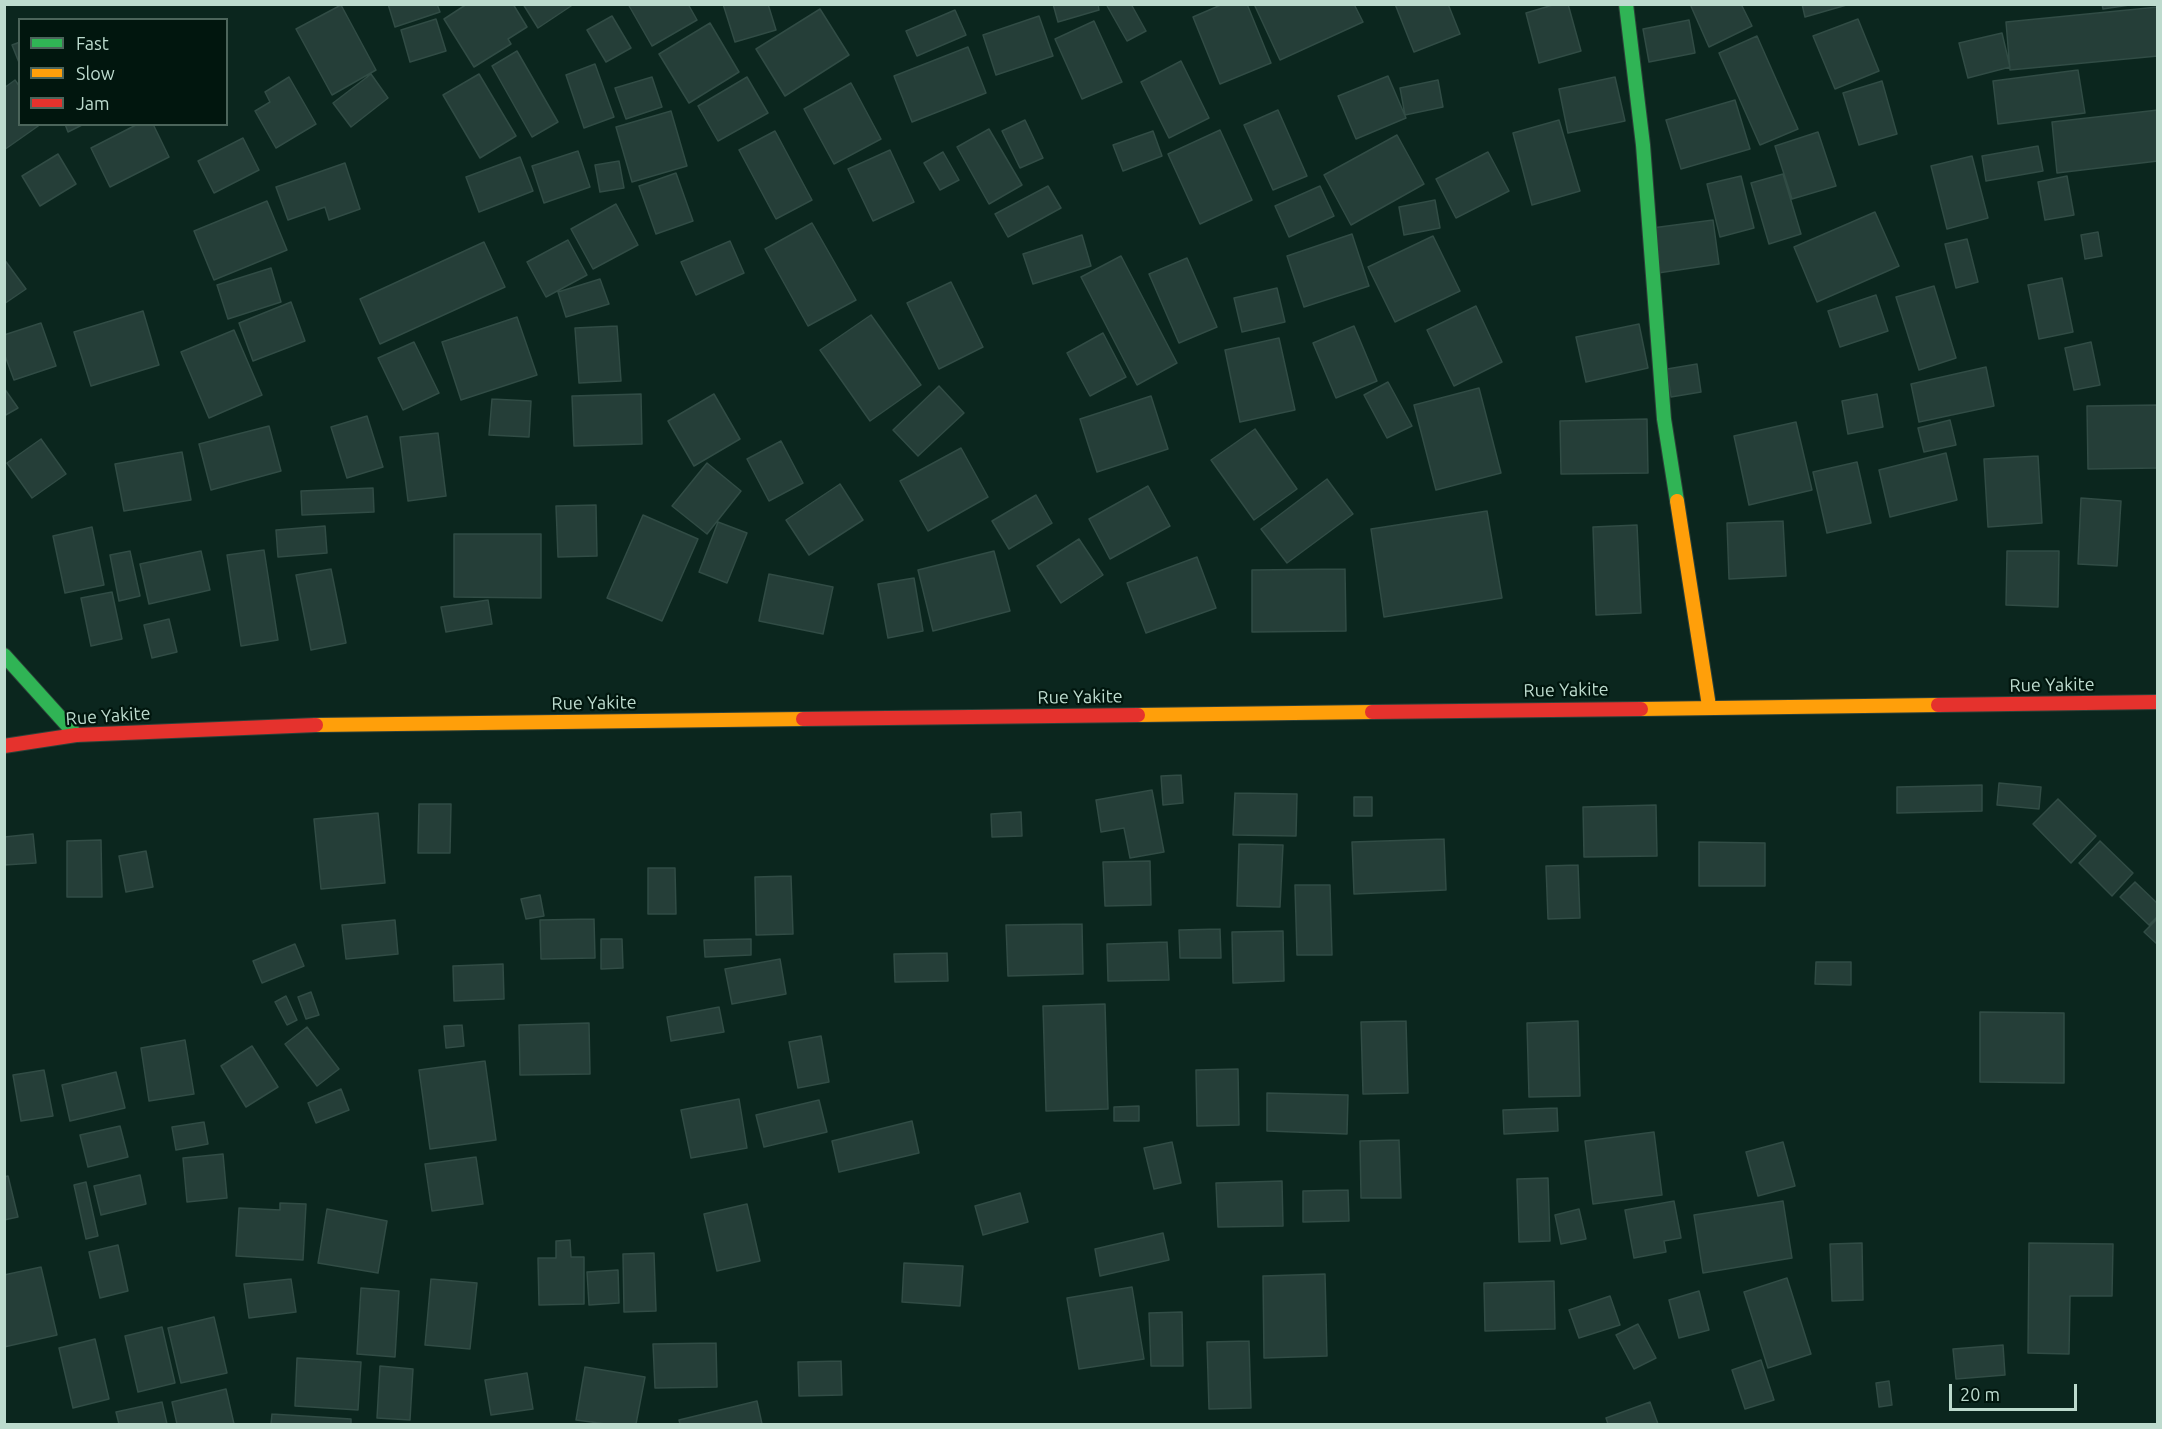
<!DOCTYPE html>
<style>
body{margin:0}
#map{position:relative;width:2162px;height:1429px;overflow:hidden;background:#0b261e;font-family:Ubuntu,sans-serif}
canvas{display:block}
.frame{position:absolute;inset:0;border:6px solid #bddbce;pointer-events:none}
.legend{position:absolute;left:18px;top:18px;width:210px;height:108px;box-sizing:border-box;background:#01160e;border:2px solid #4c655b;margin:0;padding:8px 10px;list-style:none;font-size:18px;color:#bddbce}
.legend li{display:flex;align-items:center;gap:12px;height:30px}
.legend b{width:30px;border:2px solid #4c655b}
.scale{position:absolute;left:1949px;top:1384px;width:128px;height:27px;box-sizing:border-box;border:3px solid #bddbce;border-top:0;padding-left:8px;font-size:18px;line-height:21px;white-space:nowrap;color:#bddbce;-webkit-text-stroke:4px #01160e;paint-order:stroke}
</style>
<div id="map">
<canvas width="2162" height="1429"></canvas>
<div class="frame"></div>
<ul class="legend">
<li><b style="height:8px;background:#30b455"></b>Fast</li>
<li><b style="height:8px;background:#ff9f0a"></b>Slow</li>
<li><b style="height:8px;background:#e5322d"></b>Jam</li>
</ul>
<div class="scale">20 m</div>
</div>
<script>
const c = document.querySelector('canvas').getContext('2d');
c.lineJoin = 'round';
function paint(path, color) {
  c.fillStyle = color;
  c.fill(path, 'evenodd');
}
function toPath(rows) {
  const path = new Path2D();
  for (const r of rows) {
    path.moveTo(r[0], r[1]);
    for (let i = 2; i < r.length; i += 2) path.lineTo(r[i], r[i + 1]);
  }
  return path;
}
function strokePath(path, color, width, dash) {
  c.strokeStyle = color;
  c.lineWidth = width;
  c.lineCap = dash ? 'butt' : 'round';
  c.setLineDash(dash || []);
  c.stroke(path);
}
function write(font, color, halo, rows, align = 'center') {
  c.font = font + ' Ubuntu,sans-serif';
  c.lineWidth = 4.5;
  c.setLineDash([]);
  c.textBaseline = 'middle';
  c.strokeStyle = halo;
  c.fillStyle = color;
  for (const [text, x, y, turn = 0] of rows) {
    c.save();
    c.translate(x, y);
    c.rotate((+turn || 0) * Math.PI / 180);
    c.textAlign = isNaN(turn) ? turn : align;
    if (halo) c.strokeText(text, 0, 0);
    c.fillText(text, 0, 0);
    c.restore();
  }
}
const building = toPath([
 [388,4,437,4,440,12,395,27,388,4],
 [467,4,513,4,527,27,508,39,511,44,474,67,444,19,467,4],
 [523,4,574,4,538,28,523,4],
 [628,4,688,4,697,20,652,46,628,4],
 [723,4,768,4,776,30,735,42,723,4],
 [1053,4,1098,4,1099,10,1058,22,1053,4],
 [1106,4,1131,4,1146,31,1127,41,1106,4],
 [1223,4,1247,4,1271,63,1220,84,1193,17,1223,4],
 [1254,4,1354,4,1363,22,1280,60,1254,4],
 [1395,4,1448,4,1460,34,1414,52,1395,4],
 [1556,4,1568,4,1581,51,1539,63,1526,13,1556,4],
 [1690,4,1741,4,1752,26,1709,47,1690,4],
 [1802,4,1850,4,1805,17,1802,4],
 [2102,4,2136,4,2103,9,2102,4],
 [341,5,376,70,332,95,296,29,341,5],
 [2158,7,2158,56,2010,70,2006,22,2158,7],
 [820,9,849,55,785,96,756,49,820,9],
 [955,10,966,35,917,56,906,31,955,10],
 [612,16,631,48,606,62,587,30,612,16],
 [1039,16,1053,56,996,75,983,35,1039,16],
 [436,19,446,51,410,62,401,30,436,19],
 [1858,19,1879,71,1835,89,1813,36,1858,19],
 [1689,20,1695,53,1649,62,1643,29,1689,20],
 [1094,21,1122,82,1082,99,1055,39,1094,21],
 [710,23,739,72,689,103,659,54,710,23],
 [2002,33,2010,67,1968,78,1959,43,2002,33],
 [1757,36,1798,129,1760,145,1719,53,1757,36],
 [20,42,20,65,12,45,20,42],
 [968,47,986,93,912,122,894,76,968,47],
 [517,51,558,122,532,137,492,66,517,51],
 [1181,61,1209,118,1169,138,1141,82,1181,61],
 [595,64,614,117,584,128,566,75,595,64],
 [2078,70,2085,113,1998,124,1993,81,2078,70],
 [371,74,388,98,351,127,333,103,371,74],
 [479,74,516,136,480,158,443,95,479,74],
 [1388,76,1406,118,1356,139,1338,96,1388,76],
 [289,77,316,124,276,148,255,111,270,102,265,92,289,77],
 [652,77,662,107,626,119,615,88,652,77],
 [747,77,768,113,718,141,698,106,747,77],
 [1615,77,1625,121,1568,133,1559,89,1615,77],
 [15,80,20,87,20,124,41,124,4,150,4,88,15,80],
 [1438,80,1443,107,1405,115,1400,88,1438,80],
 [1882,81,1897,134,1859,145,1843,93,1882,81],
 [851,83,881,139,834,164,804,109,851,83],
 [1735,100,1750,149,1681,169,1666,120,1735,100],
 [1278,110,1307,176,1273,190,1244,125,1278,110],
 [2158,110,2158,161,2057,173,2052,122,2158,110],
 [671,111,687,166,632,182,616,127,671,111],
 [1025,120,1043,158,1020,168,1002,131,1025,120],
 [1559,120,1580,191,1532,205,1513,133,1559,120],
 [65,124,84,124,68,132,65,124],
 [138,124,153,124,169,157,110,187,91,148,138,124],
 [989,129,1022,185,989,204,957,147,989,129],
 [1220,130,1252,200,1200,224,1168,154,1220,130],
 [775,131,812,200,776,219,739,150,775,131],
 [1153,131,1162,156,1123,171,1113,145,1153,131],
 [1818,132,1836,186,1792,199,1775,146,1818,132],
 [1397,135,1424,184,1351,225,1324,175,1397,135],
 [243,138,259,170,214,193,198,161,243,138],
 [2038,146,2043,171,1986,181,1982,156,2038,146],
 [890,150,914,202,873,221,848,169,890,150],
 [578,151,590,187,544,203,532,166,578,151],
 [943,152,959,180,940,190,924,163,943,152],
 [1488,152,1509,191,1456,218,1436,179,1488,152],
 [58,154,76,184,40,206,22,176,58,154],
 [1972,156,1988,218,1947,229,1931,166,1972,156],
 [520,157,533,191,479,212,466,177,520,157],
 [619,161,624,188,600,192,595,165,619,161],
 [345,163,360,209,329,220,325,207,288,220,276,187,345,163],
 [676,173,693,221,656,234,639,186,676,173],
 [1783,174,1801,234,1769,244,1751,183,1783,174],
 [1741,176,1754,228,1720,237,1707,184,1741,176],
 [2067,176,2074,215,2045,220,2038,182,2067,176],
 [1048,186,1061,208,1008,237,995,214,1048,186],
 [1320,186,1334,216,1289,237,1275,206,1320,186],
 [1435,200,1440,228,1404,235,1399,207,1435,200],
 [267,201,287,250,214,280,194,231,267,201],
 [616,204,638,245,593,269,571,229,616,204],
 [1875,212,1899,266,1817,302,1794,247,1875,212],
 [1713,220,1719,264,1658,273,1652,228,1713,220],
 [812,223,856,300,808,326,765,249,812,223],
 [2098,232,2102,256,2085,259,2081,235,2098,232],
 [1352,234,1369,286,1304,307,1287,256,1352,234],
 [1082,235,1091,266,1033,284,1023,254,1082,235],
 [1433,236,1460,291,1395,322,1368,267,1433,236],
 [1967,239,1978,282,1956,288,1945,244,1967,239],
 [568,240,587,275,546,297,527,262,568,240],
 [730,241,744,273,696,295,681,262,730,241],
 [484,242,505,287,380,344,360,299,484,242],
 [1121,256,1177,363,1137,385,1081,277,1121,256],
 [1187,258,1217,327,1179,343,1149,274,1187,258],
 [4,259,26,289,4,304,4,259],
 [271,268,281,302,228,319,217,285,271,268],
 [2062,278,2073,332,2039,339,2028,285,2062,278],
 [600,279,609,304,566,317,558,292,600,279],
 [951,282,983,347,939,369,907,303,951,282],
 [1934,286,1956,358,1919,370,1896,297,1934,286],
 [1277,288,1285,322,1242,332,1234,298,1277,288],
 [1876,295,1888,331,1840,347,1828,311,1876,295],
 [291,302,305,341,253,361,239,323,291,302],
 [1476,306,1502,362,1454,386,1427,330,1476,306],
 [143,311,159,365,91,386,74,332,143,311],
 [871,315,921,385,870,421,820,350,871,315],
 [517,317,537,375,461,400,442,342,517,317],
 [41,323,56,366,14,380,4,353,4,335,41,323],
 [1639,324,1648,368,1586,382,1576,337,1639,324],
 [617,326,621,381,579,383,575,328,617,326],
 [1354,326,1377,381,1336,398,1313,343,1354,326],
 [234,330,262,395,209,418,181,352,234,330],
 [1103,333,1126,377,1090,396,1067,353,1103,333],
 [1279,338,1295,410,1240,422,1225,350,1279,338],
 [414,342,439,393,403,410,378,358,414,342],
 [2091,342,2100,385,2074,390,2065,348,2091,342],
 [1697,364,1701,392,1671,397,1667,369,1697,364],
 [1986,367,1994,406,1919,422,1911,384,1986,367],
 [1388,382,1412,426,1387,438,1364,395,1388,382],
 [939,386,964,413,918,456,893,430,939,386],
 [4,388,18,408,4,416,4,388],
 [1479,388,1501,473,1436,490,1414,405,1479,388],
 [641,394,642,444,574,446,572,396,641,394],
 [714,394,740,439,694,466,668,421,714,394],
 [1877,394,1883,427,1848,434,1842,401,1877,394],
 [1151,396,1168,449,1097,472,1080,419,1151,396],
 [492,399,531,401,529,437,489,435,492,399],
 [2158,405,2158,468,2088,469,2087,406,2158,405],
 [367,416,383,467,347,478,331,427,367,416],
 [1647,419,1648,473,1561,474,1560,421,1647,419],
 [1950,420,1956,445,1924,452,1918,428,1950,420],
 [1796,422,1812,490,1749,505,1734,436,1796,422],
 [269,426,281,471,211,490,199,444,269,426],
 [1255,429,1297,489,1254,520,1211,460,1255,429],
 [438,433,446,496,408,501,400,437,438,433],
 [41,439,66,474,32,498,7,463,41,439],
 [781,441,803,483,769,501,747,459,781,441],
 [961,448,988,497,928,531,900,481,961,448],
 [182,452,191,500,124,511,115,464,182,452],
 [1946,453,1957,500,1890,517,1879,470,1946,453],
 [2038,456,2042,523,1988,527,1984,459,2038,456],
 [1857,462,1871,523,1827,533,1813,472,1857,462],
 [707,463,741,491,707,534,672,506,707,463],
 [1327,479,1353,514,1287,563,1261,529,1327,479],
 [840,484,863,520,809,555,786,520,840,484],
 [1148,486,1170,526,1110,559,1089,519,1148,486],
 [373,488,374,512,302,515,301,491,373,488],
 [1036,495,1052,523,1009,549,992,521,1036,495],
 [2081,498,2121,501,2117,566,2078,564,2081,498],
 [596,505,597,556,558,557,556,506,596,505],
 [1487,511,1502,598,1384,617,1371,529,1487,511],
 [643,515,698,539,662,621,607,598,643,515],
 [1783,521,1786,576,1729,579,1727,523,1783,521],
 [718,522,747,533,727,583,699,572,718,522],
 [1637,525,1641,613,1596,615,1593,527,1637,525],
 [325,526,327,553,278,557,276,530,325,526],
 [92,527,104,585,65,593,53,536,92,527],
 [454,534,541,534,541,598,454,597,454,534],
 [1079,539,1103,575,1061,603,1037,566,1079,539],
 [264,550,278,640,241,646,227,555,264,550],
 [130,551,140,596,119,601,110,555,130,551],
 [201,551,210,590,149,604,140,564,201,551],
 [994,551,1010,611,933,631,918,570,994,551],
 [2007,551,2059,551,2058,607,2006,605,2007,551],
 [1197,557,1216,608,1146,633,1127,583,1197,557],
 [331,569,346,643,311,650,296,575,331,569],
 [1345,569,1346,631,1252,632,1252,570,1345,569],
 [769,574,833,587,823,634,759,621,769,574],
 [914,578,923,631,888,638,878,584,914,578],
 [112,592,122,639,91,646,81,598,112,592],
 [488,600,492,624,446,632,441,607,488,600],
 [169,619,177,652,152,658,144,625,169,619],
 [1181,775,1183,803,1163,805,1161,776,1181,775],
 [1999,783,2041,787,2039,809,1997,805,1999,783],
 [1982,785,1982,811,1897,813,1897,787,1982,785],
 [1152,790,1164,852,1130,858,1124,828,1101,832,1096,800,1152,790],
 [1235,793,1297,794,1296,836,1233,835,1235,793],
 [1354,797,1372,797,1372,816,1354,816,1354,797],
 [2058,799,2096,836,2071,863,2033,824,2058,799],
 [419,804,451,804,450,853,418,853,419,804],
 [1656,805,1657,856,1584,857,1583,807,1656,805],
 [1021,812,1022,836,992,837,991,814,1021,812],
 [378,813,385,883,321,889,314,819,378,813],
 [33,834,36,863,4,865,4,837,33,834],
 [1444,839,1446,890,1354,894,1352,842,1444,839],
 [101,840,102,897,67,897,67,841,101,840],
 [2100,841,2133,873,2112,896,2079,863,2100,841],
 [1699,842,1765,843,1765,886,1699,886,1699,842],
 [1239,844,1283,845,1280,907,1237,906,1239,844],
 [146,851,153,887,126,892,119,856,146,851],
 [1150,861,1151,905,1105,906,1103,862,1150,861],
 [1578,865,1580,918,1548,919,1546,866,1578,865],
 [648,868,675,868,676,914,648,914,648,868],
 [791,876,793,934,756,935,755,877,791,876],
 [2135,882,2158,904,2158,916,2149,925,2120,897,2135,882],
 [1295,885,1330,885,1332,955,1297,955,1295,885],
 [540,895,544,916,526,919,521,899,540,895],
 [2158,918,2158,945,2144,932,2158,918],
 [594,919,595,958,541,959,540,920,594,919],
 [395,920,398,954,346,959,342,925,395,920],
 [1082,924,1083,974,1008,976,1006,925,1082,924],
 [1220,929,1221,958,1180,958,1179,930,1220,929],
 [1283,931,1284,981,1233,983,1232,932,1283,931],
 [601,939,622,939,623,968,601,969,601,939],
 [751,939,751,955,705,957,704,940,751,939],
 [1167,942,1169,980,1108,981,1107,944,1167,942],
 [295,944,304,966,262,983,253,961,295,944],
 [947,953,948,981,895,982,894,954,947,953],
 [780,959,786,994,732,1004,725,969,780,959],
 [1816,962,1851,962,1851,985,1815,984,1816,962],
 [503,964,504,999,454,1001,453,966,503,964],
 [311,992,319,1015,306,1019,298,997,311,992],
 [286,996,297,1020,287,1025,275,1002,286,996],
 [1105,1004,1108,1109,1046,1111,1043,1006,1105,1004],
 [719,1007,724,1032,671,1041,667,1017,719,1007],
 [1980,1012,2064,1013,2064,1083,1980,1082,1980,1012],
 [1406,1021,1408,1093,1363,1094,1361,1022,1406,1021],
 [1578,1021,1580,1096,1529,1097,1527,1023,1578,1021],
 [589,1023,590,1074,520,1075,519,1025,589,1023],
 [462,1025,464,1046,446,1048,444,1026,462,1025],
 [307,1027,339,1069,317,1086,285,1044,307,1027],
 [821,1036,829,1082,798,1088,789,1042,821,1036],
 [185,1040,194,1094,149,1101,141,1048,185,1040],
 [252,1046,278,1087,246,1107,221,1066,252,1046],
 [485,1061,496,1140,430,1149,419,1070,485,1061],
 [1238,1069,1239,1125,1197,1126,1196,1070,1238,1069],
 [44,1070,53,1116,21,1121,13,1075,44,1070],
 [116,1072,125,1108,70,1121,62,1085,116,1072],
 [341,1089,349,1110,316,1123,308,1103,341,1089],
 [1267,1093,1348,1095,1347,1134,1267,1131,1267,1093],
 [739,1099,747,1148,691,1158,681,1110,739,1099],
 [819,1100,827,1132,764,1147,756,1115,819,1100],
 [1139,1106,1139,1121,1114,1121,1114,1107,1139,1106],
 [1557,1108,1558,1131,1504,1134,1503,1110,1557,1108],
 [912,1121,919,1153,839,1172,832,1141,912,1121],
 [204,1122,208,1144,176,1150,172,1127,204,1122],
 [120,1126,128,1157,88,1167,80,1135,120,1126],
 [1654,1132,1662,1195,1593,1204,1585,1141,1654,1132],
 [1399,1140,1401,1198,1361,1198,1360,1141,1399,1140],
 [1172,1142,1181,1183,1154,1189,1144,1148,1172,1142],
 [1783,1142,1795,1186,1758,1196,1746,1152,1783,1142],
 [223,1154,227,1198,187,1202,183,1158,223,1154],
 [476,1157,483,1204,432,1211,425,1164,476,1157],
 [140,1175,146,1204,101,1215,94,1186,140,1175],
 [8,1176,18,1217,4,1220,4,1177,8,1176],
 [1548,1178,1550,1241,1519,1242,1517,1179,1548,1178],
 [1282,1181,1283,1226,1218,1227,1216,1183,1282,1181],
 [86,1182,98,1236,86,1239,74,1185,86,1182],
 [1348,1190,1349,1221,1303,1222,1303,1191,1348,1190],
 [1020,1193,1028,1222,983,1235,975,1206,1020,1193],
 [1674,1201,1681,1238,1664,1241,1666,1252,1634,1258,1625,1210,1674,1201],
 [1783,1201,1792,1258,1703,1273,1694,1215,1783,1201],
 [280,1203,306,1204,303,1260,236,1256,239,1208,280,1210,280,1203],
 [747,1204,760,1261,717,1271,704,1214,747,1204],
 [327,1209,387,1221,378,1273,318,1263,327,1209],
 [1579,1209,1586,1239,1561,1244,1555,1215,1579,1209],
 [1163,1233,1169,1260,1100,1276,1095,1249,1163,1233],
 [570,1240,571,1257,584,1257,584,1304,539,1305,538,1258,556,1258,556,1241,570,1240],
 [1862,1243,1863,1300,1832,1301,1830,1244,1862,1243],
 [2029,1243,2113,1244,2112,1296,2070,1296,2069,1354,2028,1353,2029,1243],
 [118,1245,128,1291,100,1298,89,1252,118,1245],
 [654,1253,656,1311,624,1312,623,1254,654,1253],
 [904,1263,963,1266,960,1306,902,1302,904,1263],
 [41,1267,57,1335,4,1347,4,1275,41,1267],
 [618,1270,619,1303,589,1305,587,1272,618,1270],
 [1325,1274,1327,1356,1264,1358,1263,1276,1325,1274],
 [1787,1278,1811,1354,1768,1368,1744,1292,1787,1278],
 [291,1279,296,1312,249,1318,244,1284,291,1279],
 [431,1279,477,1283,470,1349,425,1345,431,1279],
 [1554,1281,1555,1329,1485,1331,1484,1283,1554,1281],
 [1132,1287,1144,1359,1079,1369,1067,1298,1132,1287],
 [361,1288,399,1291,395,1357,357,1354,361,1288],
 [1699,1291,1709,1330,1679,1338,1669,1300,1699,1291],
 [1610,1296,1620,1325,1579,1338,1569,1310,1610,1296],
 [1182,1312,1183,1366,1151,1366,1149,1313,1182,1312],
 [214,1317,227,1373,181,1383,168,1328,214,1317],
 [1638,1324,1656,1358,1634,1369,1616,1335,1638,1324],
 [162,1327,175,1383,138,1392,125,1336,162,1327],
 [95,1339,109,1399,73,1408,59,1348,95,1339],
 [1249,1341,1251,1408,1209,1409,1207,1342,1249,1341],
 [716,1343,717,1387,655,1388,653,1344,716,1343],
 [2003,1345,2005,1375,1956,1379,1953,1349,2003,1345],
 [297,1358,361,1362,358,1410,295,1406,297,1358],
 [1761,1360,1774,1400,1745,1409,1732,1370,1761,1360],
 [841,1361,842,1395,799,1396,798,1362,841,1361],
 [380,1366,413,1369,410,1420,377,1418,380,1366],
 [585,1367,645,1377,636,1424,606,1424,576,1420,585,1367],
 [527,1373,533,1409,491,1415,485,1380,527,1373],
 [1889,1381,1892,1405,1879,1407,1876,1383,1889,1381],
 [226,1389,234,1424,177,1424,172,1402,226,1389],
 [757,1401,762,1424,680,1424,679,1420,757,1401],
 [162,1402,167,1424,119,1424,116,1412,162,1402],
 [1650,1402,1658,1424,1608,1424,1606,1418,1650,1402],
 [272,1414,351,1419,351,1424,271,1424,272,1414]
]);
paint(building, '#253e38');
strokePath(building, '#314c45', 1.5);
const fast = toPath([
 [1626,4,1643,145,1664,419,1677,501],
 [4,655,76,735]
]);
const slow = toPath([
 [1677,501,1709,706],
 [1641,709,1938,705],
 [1138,715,1372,712],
 [316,725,803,719]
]);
const jam = toPath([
 [1938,705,2158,702],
 [1372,712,1641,709],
 [803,719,1138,715],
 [4,746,76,735,316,725]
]);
strokePath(fast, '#2d4139', 16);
strokePath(slow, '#2d4139', 16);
strokePath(jam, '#2d4139', 16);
strokePath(fast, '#30b455', 14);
strokePath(slow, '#ff9f0a', 14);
strokePath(jam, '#e5322d', 14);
write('18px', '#bddbce', '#01160e', [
 ["Rue Yakite",2052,685,-1],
 ["Rue Yakite",1566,690,-1],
 ["Rue Yakite",1080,697,-1],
 ["Rue Yakite",594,703,-1],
 ["Rue Yakite",108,716,-4]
]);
</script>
